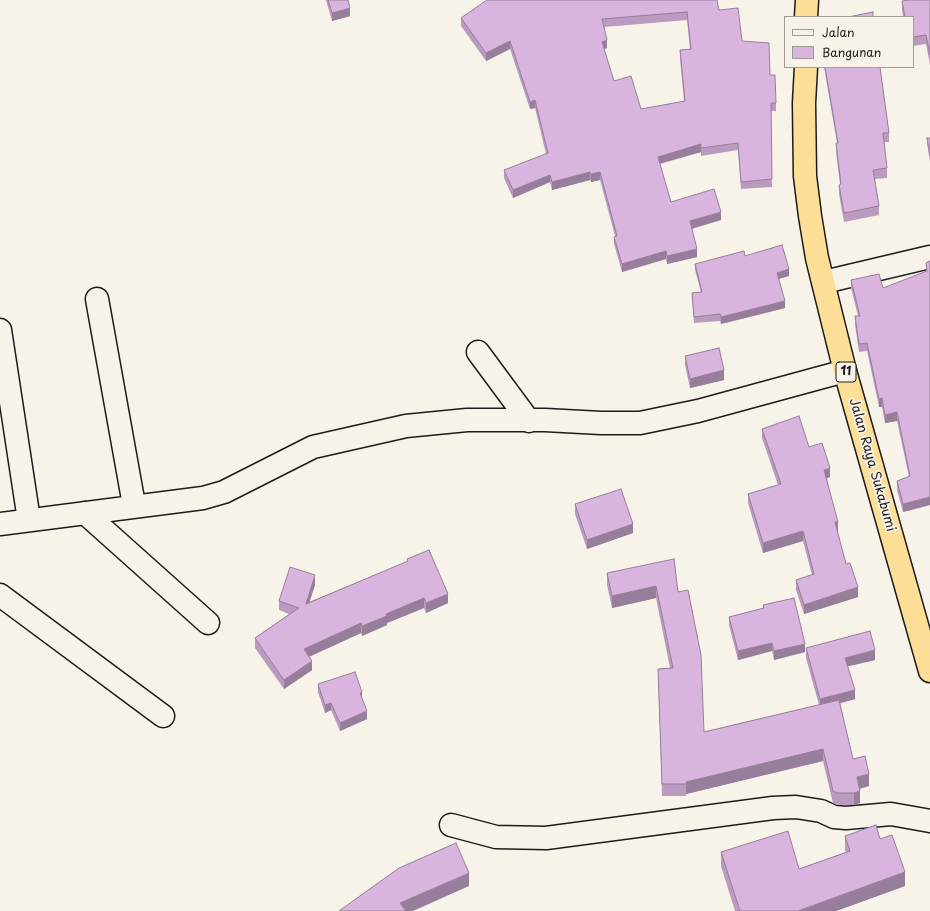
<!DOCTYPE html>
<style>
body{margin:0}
#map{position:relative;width:930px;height:911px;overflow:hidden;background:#f7f3e8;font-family:"Playpen Sans",sans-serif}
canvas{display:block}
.legend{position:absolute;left:784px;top:16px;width:130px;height:52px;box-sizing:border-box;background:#f7f3e8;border:1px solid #9f9d96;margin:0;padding:5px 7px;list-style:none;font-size:12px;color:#1c1c1c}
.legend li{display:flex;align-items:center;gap:8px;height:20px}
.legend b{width:20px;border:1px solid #9f9d96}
</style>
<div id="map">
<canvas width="930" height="911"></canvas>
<ul class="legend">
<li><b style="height:5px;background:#f7f3e8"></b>Jalan</li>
<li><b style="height:11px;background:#d8b4de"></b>Bangunan</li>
</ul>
</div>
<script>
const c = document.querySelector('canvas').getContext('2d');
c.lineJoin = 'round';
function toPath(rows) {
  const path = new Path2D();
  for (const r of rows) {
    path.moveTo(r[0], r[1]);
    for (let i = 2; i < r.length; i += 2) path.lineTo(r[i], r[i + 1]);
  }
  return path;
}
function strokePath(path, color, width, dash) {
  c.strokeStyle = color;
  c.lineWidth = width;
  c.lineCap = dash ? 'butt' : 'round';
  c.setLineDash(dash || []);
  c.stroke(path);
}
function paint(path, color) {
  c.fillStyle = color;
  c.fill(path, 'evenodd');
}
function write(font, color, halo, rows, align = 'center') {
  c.font = font + ' "Playpen Sans",sans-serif';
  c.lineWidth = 3.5;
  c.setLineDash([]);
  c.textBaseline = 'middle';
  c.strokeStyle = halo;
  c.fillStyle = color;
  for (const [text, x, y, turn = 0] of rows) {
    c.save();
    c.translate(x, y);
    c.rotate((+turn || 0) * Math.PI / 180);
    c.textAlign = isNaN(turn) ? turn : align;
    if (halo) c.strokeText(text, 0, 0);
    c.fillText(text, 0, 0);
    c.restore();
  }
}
const minor = toPath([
 [824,282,930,257],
 [97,299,134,505],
 [0,330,29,520],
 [478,352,529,421],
 [85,513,208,623],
 [0,524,203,498,224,492,313,447,406,426,467,420,545,420,601,423,640,423,698,411,845,371],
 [0,595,163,716],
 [451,825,496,837,546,838,773,808,796,807,821,811,834,817,846,818,891,814,930,821]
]);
const highway = toPath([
 [806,17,807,0],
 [806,67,804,103,805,176,810,216,817,258,845,371,930,671]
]);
strokePath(minor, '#1c1c1c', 25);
strokePath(highway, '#1c1c1c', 25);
strokePath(minor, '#f7f3e8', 22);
strokePath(highway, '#fcde96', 22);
paint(toPath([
 [326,0,348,0,350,16,332,21],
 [930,0,930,65,926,44,913,46,913,17,903,17,902,10,902,1],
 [719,10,742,41,770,75,776,103,776,111,771,111,772,187,741,189,738,150,701,156,701,152,660,164,671,202,721,220,692,229,697,257,667,264,666,259,622,272,614,244,614,237,615,236,600,180,591,182,590,180,552,190,550,182,513,198,504,178,504,170,546,154,535,108,530,109,510,49,486,61,461,26,461,18],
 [687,20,690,49,680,50,680,58,684,101,641,109,614,81,604,49,607,48,604,27],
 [824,67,880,67,889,133,889,142,884,142,887,168,887,178,875,179,879,206,879,215,844,222,839,194,839,185,840,184,836,152,837,143],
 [927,138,930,138,930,161,927,143],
 [745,256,789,276,779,279,785,308,721,324,720,321,694,323,692,293,701,292,695,270,695,264],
 [930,261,930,505,903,512,897,490,897,481,909,477,897,421,885,423,882,407,879,407,867,351,859,352,855,325,855,316,858,316,851,288,851,280,883,288,926,272,926,263],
 [685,356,724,380,690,388,685,365],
 [762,429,809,447,830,477,827,478,838,531,837,531,846,564,858,597,804,614,796,590,796,580,812,575,803,541,763,553,748,503,748,494,778,485,762,438],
 [575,504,633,533,587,549,575,514],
 [407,559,448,603,426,613,424,608,387,623,387,625,362,636,361,633,309,657,312,670,284,689,255,648,255,638,289,614,279,610,279,601,315,585,309,602,407,562],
 [607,573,678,592,704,732,819,705,806,658,806,648,875,660,848,666,855,699,840,703,853,759,869,786,860,789,860,803,854,805,837,805,833,803,823,761,686,794,686,796,662,796,658,669,670,668,656,598,612,608,607,585],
 [763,605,805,652,774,660,772,651,738,660,729,625,729,617,763,608],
 [318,684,362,699,367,719,340,731,331,710,325,713,318,692],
 [845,836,880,839,905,886,836,911,735,911,721,866,721,852,799,869,846,852,845,850]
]), '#ba9bbf');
paint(toPath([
 [350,8,350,16,332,21,332,13],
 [607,40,607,48,602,50,602,42],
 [510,41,510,49,486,61,486,53],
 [535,100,535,108,530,109,530,102],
 [701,144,701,152,658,164,658,157],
 [590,172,590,180,552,190,552,182],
 [600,172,600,180,591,182,591,174],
 [550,175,550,182,513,198,513,190],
 [721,212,721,220,690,229,690,221],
 [697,249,697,257,667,264,667,256],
 [666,251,666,259,622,272,622,264],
 [789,269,789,276,777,279,777,273],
 [785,301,785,308,721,324,721,317],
 [724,370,724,380,690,388,690,379],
 [882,398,882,407,879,407,879,399],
 [897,412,897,421,885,423,885,415],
 [830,468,830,477,824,479,824,470],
 [930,497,930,505,903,512,903,504],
 [835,522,838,522,838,531,835,532],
 [633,524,633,533,587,549,587,540],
 [803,531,803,541,763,553,763,543],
 [315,575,315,585,306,613,306,604],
 [656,586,656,598,612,608,612,596],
 [858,587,858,597,804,614,804,605],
 [448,594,448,603,426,613,426,603],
 [424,598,424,608,387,623,387,625,362,636,362,626,386,614],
 [361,623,361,633,304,659,304,649],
 [772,643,772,651,738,660,738,651],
 [805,644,805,652,774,660,774,651],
 [875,650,875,660,845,667,845,658],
 [312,661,312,670,284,689,284,680],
 [855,690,855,699,820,709,820,699],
 [362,692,362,700,360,693],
 [331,703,331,710,325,713,325,705],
 [367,711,367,719,340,731,340,723],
 [823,749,823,761,686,794,686,782],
 [869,774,869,786,857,789,857,777],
 [860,791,860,803,854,805,854,793],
 [905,872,905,886,836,911,798,911],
 [469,873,469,886,413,911,400,911,400,903]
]), '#977e9b');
const building = toPath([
 [328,0,348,0,350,8,332,13,328,0],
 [487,0,717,0,719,10,738,8,742,41,769,43,770,75,775,75,776,103,771,103,772,179,741,182,738,143,701,148,701,144,658,157,671,202,714,189,721,212,690,221,697,249,667,256,666,251,622,264,614,237,617,236,600,172,591,174,590,172,552,182,550,175,513,190,504,170,548,153,535,100,530,102,510,41,486,53,461,18,487,0],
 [687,12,691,49,680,50,685,101,641,109,631,76,614,81,602,42,607,40,602,19,687,12],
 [909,0,930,0,930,55,926,35,913,37,913,17,905,17,902,1,909,0],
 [873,12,873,17,848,17,873,12],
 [825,67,880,67,889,133,883,133,887,168,873,170,879,206,844,213,839,185,841,184,836,143,838,143,825,67],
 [927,138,930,138,930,156,927,138],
 [782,245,789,269,777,273,785,301,721,317,720,314,694,317,692,293,702,292,695,264,744,251,745,256,782,245],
 [930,261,930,497,903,504,897,481,910,476,897,412,885,415,882,398,879,399,867,343,859,344,855,316,860,316,851,280,879,274,883,288,927,271,926,263,930,261],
 [719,348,724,370,690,379,685,356,719,348],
 [799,416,809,447,822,443,830,468,824,470,838,522,835,522,846,564,850,563,858,587,804,605,796,580,814,574,803,531,763,543,748,494,781,484,762,429,799,416],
 [621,489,633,524,587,540,575,504,621,489],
 [429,550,448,594,426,603,424,598,386,614,387,616,362,626,361,623,304,649,312,661,284,680,255,638,299,608,279,601,290,567,315,575,306,604,408,561,407,559,429,550],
 [674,559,678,592,688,590,701,655,704,732,839,700,853,759,865,756,869,774,857,777,860,791,854,793,837,793,833,791,823,749,686,782,686,784,662,784,658,669,673,668,656,586,612,596,607,573,674,559],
 [794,598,805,644,774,651,772,643,738,651,729,617,764,608,763,605,794,598],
 [870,631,875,650,845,658,855,690,820,699,806,648,870,631],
 [355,672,362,692,360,693,367,711,340,723,331,703,325,705,318,684,355,672],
 [876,825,880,839,892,835,905,872,798,911,740,911,721,852,788,831,799,869,850,851,845,836,876,825],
 [456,843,469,873,400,903,406,911,339,911,399,868,456,843]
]);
paint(building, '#d8b4de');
strokePath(building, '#977e9b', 1);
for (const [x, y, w] of [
 [846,372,20]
]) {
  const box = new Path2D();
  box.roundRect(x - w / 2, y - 10, w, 20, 3);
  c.fillStyle = '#f7f3e8';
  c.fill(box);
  strokePath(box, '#1c1c1c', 1);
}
write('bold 12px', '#1c1c1c', null, [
 ["11",846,372]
]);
write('13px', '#1c1c1c', '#f7f3e8', [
 ["Jalan Raya Sukabumi",872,465,74]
]);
</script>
